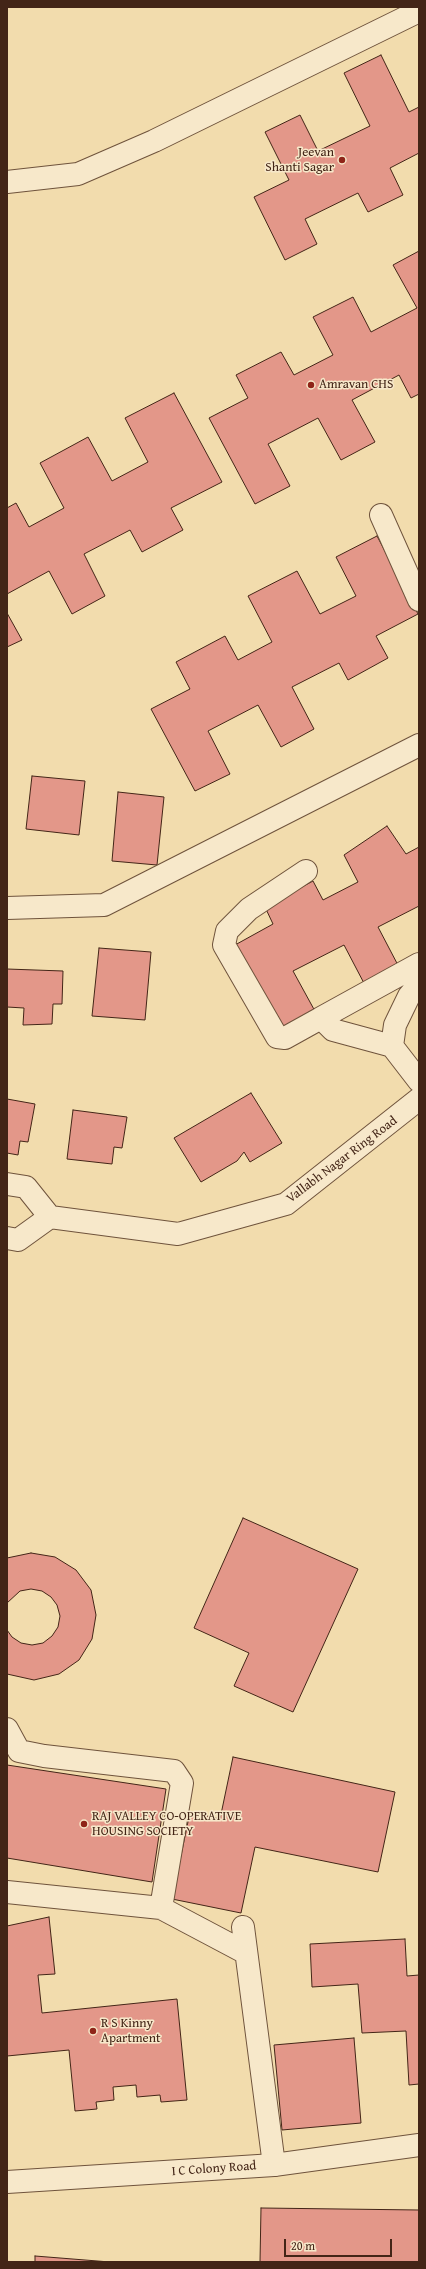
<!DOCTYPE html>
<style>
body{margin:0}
#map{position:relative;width:426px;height:2269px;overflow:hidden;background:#f2dcad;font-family:"Gentium Book Plus",serif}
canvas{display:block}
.frame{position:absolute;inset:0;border:8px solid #432517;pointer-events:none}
.scale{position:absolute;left:284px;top:2239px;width:108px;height:18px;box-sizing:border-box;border:2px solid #432517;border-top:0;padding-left:5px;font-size:12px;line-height:14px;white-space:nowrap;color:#432517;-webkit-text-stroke:3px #f7e8ca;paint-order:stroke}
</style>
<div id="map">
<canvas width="426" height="2269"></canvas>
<div class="frame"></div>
<div class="scale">20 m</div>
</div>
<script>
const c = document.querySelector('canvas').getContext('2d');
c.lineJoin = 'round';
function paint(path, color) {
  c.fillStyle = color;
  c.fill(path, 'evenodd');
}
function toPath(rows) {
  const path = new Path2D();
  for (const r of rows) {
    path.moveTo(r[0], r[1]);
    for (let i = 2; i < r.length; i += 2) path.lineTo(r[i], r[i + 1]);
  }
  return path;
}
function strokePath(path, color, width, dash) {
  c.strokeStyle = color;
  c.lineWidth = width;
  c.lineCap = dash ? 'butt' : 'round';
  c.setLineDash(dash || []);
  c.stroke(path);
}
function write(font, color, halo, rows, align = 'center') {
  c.font = font + ' "Gentium Book Plus",serif';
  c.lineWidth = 3;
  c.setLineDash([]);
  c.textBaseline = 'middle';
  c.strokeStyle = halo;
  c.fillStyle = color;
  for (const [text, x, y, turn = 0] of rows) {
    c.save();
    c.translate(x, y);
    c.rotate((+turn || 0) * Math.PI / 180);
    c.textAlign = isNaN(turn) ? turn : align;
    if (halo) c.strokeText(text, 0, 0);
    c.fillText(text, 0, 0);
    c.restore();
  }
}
const building = toPath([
 [381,55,409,112,419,107,419,153,390,168,403,195,368,212,358,193,305,219,317,244,285,260,254,197,289,180,265,132,300,115,318,151,370,126,344,73,381,55],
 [419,251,419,394,411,398,399,375,352,400,375,442,341,460,318,418,268,444,290,486,255,504,209,418,248,398,236,375,281,352,294,375,333,355,313,317,353,297,371,332,417,308,393,265,419,251],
 [174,393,222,482,171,508,183,530,142,552,130,530,84,554,105,596,72,614,49,571,7,594,7,508,16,503,29,527,64,508,40,463,88,437,112,481,148,462,125,418,174,393],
 [377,536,418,614,376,636,388,658,348,680,339,663,292,687,314,729,281,747,258,705,208,731,230,774,195,791,151,709,190,689,176,662,225,636,238,660,272,642,248,596,297,571,320,614,356,596,336,557,377,536],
 [7,613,22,640,7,647,7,613],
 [32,776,85,781,79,835,26,829,32,776],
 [118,792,164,797,157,865,112,861,118,792],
 [387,826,406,854,419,847,419,906,378,927,400,969,366,987,344,945,293,971,316,1013,281,1032,235,945,273,924,265,907,313,881,323,900,358,882,344,855,387,826],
 [99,948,151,952,145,1020,92,1016,99,948],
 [7,969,63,971,62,1004,53,1004,52,1024,23,1025,24,1008,7,1007,7,969],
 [251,1093,282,1143,250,1162,244,1152,237,1161,201,1182,174,1138,251,1093],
 [7,1099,35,1104,28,1142,20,1141,18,1155,7,1153,7,1099],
 [73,1110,127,1117,122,1148,114,1147,112,1164,67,1159,73,1110],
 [243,1518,358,1569,293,1712,234,1686,249,1653,194,1628,243,1518],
 [31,1553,55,1557,76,1570,91,1590,96,1615,92,1639,79,1660,59,1674,34,1680,7,1674,7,1630,12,1637,21,1643,32,1645,43,1643,52,1636,58,1627,60,1616,57,1605,51,1597,42,1591,31,1589,20,1591,7,1603,7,1558,31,1553],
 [233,1757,395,1792,378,1872,255,1847,241,1913,172,1899,190,1812,220,1819,233,1757],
 [7,1765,166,1789,152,1882,7,1858,7,1765],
 [49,1917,55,1974,38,1975,42,2013,177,1999,187,2100,161,2102,160,2095,137,2097,136,2085,113,2087,114,2100,96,2102,97,2109,75,2111,69,2050,7,2056,7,1926,49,1917],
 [405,1939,407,1976,419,1975,419,2084,409,2085,406,2031,362,2033,358,1984,312,1987,310,1944,405,1939],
 [354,2038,361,2123,282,2130,274,2045,354,2038],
 [261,2208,419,2210,419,2262,260,2262,261,2208],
 [35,2256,110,2262,35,2262,35,2256]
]);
paint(building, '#e39789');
strokePath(building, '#432517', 1);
const minor = toPath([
 [7,182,78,174,154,141,419,11],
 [381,515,419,600],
 [306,871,249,909,227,931,224,945,277,1037,285,1038,321,1018,333,1030,392,1046],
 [7,908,104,905,419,745],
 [419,984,409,996,395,1025,392,1046,419,1081],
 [321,1018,419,964],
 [7,1184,26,1187,50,1217],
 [7,1238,18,1240,50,1217,178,1234,286,1204,419,1099],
 [7,1729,19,1751,44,1756,174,1771,182,1783,161,1908],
 [7,1892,161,1908,246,1953],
 [243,1927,274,2165]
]);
const tertiary = toPath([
 [7,2182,274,2165,419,2145]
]);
strokePath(minor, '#6f533c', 24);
strokePath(tertiary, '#6f533c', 24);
strokePath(minor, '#f7e8ca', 22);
strokePath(tertiary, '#f7e8ca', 22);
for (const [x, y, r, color] of [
 [342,160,4,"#8f2418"],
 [311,385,4,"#8f2418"],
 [84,1824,4,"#8f2418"],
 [93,2031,4,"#8f2418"]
]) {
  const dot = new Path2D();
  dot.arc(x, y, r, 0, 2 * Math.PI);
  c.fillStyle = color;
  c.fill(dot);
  strokePath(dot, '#f7e8ca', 1.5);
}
write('13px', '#432517', '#f7e8ca', [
 ["Jeevan",334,153,"right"],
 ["Shanti Sagar",334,168,"right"],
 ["Amravan CHS",319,385],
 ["RAJ VALLEY CO-OPERATIVE",92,1817],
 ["HOUSING SOCIETY",92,1832],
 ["R S Kinny",101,2024],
 ["Apartment",101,2039]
], 'left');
write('13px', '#432517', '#f7e8ca', [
 ["Vallabh Nagar Ring Road",342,1160,-37],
 ["I C Colony Road",214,2169,-4]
]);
</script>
